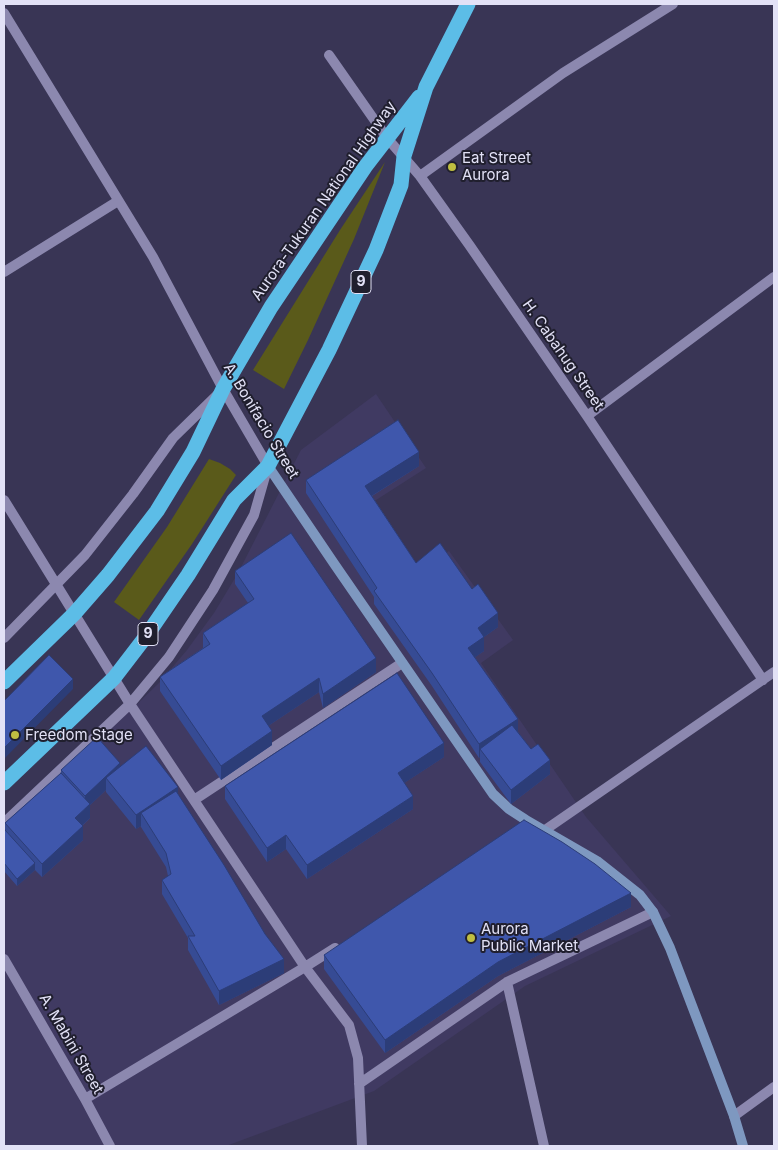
<!DOCTYPE html>
<style>
body{margin:0}
#map{position:relative;width:778px;height:1150px;overflow:hidden;background:#393555;font-family:Inter,sans-serif}
canvas{display:block}
.frame{position:absolute;inset:0;border:5px solid #e2e1f6;pointer-events:none}
</style>
<div id="map">
<canvas width="778" height="1150"></canvas>
<div class="frame"></div>
</div>
<script>
const c = document.querySelector('canvas').getContext('2d');
c.lineJoin = 'round';
function paint(path, color) {
  c.fillStyle = color;
  c.fill(path, 'evenodd');
}
function toPath(rows) {
  const path = new Path2D();
  for (const r of rows) {
    path.moveTo(r[0], r[1]);
    for (let i = 2; i < r.length; i += 2) path.lineTo(r[i], r[i + 1]);
  }
  return path;
}
function strokePath(path, color, width, dash) {
  c.strokeStyle = color;
  c.lineWidth = width;
  c.lineCap = dash ? 'butt' : 'round';
  c.setLineDash(dash || []);
  c.stroke(path);
}
function write(font, color, halo, rows, align = 'center') {
  c.font = font + ' Inter,sans-serif';
  c.lineWidth = 4;
  c.setLineDash([]);
  c.textBaseline = 'middle';
  c.strokeStyle = halo;
  c.fillStyle = color;
  for (const [text, x, y, turn = 0] of rows) {
    c.save();
    c.translate(x, y);
    c.rotate((+turn || 0) * Math.PI / 180);
    c.textAlign = isNaN(turn) ? turn : align;
    if (halo) c.strokeText(text, 0, 0);
    c.fillText(text, 0, 0);
    c.restore();
  }
}
paint(toPath([
 [376,394,426,468,373,502,417,571,449,551,513,640,481,663,586,817,671,916,525,986,374,1091,226,1146,4,1146,4,823,130,704,133,708,159,683,187,650,214,613,238,573,301,450]
]), '#403a62');
paint(toPath([
 [385,162,354,239,308,340,284,389,253,370,340,230],
 [209,459,220,463,230,469,236,475,192,544,139,620,114,602,167,527]
]), '#5a5a1a');
strokePath(toPath([
 [734,1116,774,1087]
]), '#8c88af', 10);
strokePath(toPath([
 [4,13,153,257,223,389,268,466,254,515,213,590,169,657,130,704,4,823],
 [329,55,387,138,420,176,470,246,587,416,763,680],
 [420,176,563,73,673,4],
 [4,272,118,201],
 [587,416,774,277],
 [4,500,130,704,305,967,349,1025,358,1058,362,1146],
 [4,638,85,555,133,494,173,438,217,395],
 [194,800,402,663],
 [545,830,774,672],
 [4,959,85,1099,110,1146],
 [507,982,544,1146],
 [359,1084,507,982,653,912],
 [85,1099,305,967,335,948]
]), '#8c88af', 10);
strokePath(toPath([
 [268,466,335,565,493,794,509,809,526,820,597,861,640,895,653,912,670,948,734,1116,743,1146]
]), '#7e98c0', 10);
strokePath(toPath([
 [4,682,74,614,108,575,157,511,193,452,223,389,271,307,365,167,419,97],
 [4,783,114,678,147,635,188,575,234,500,268,466,329,350,376,250,401,185,404,156,426,87,468,4]
]), '#5cbde7', 15);
paint(toPath([
 [419,466,372,496,416,563,498,627,484,637,484,651,475,657,518,732,550,774,511,804,480,762,480,757,479,758,432,686,374,604,374,597,306,493,306,480],
 [235,571,376,672,323,708,319,692,268,726,272,745,221,780,160,691,160,677,203,648,203,633,248,603,235,584],
 [444,757,404,783,413,809,307,879,286,849,267,862,225,799,225,786],
 [120,767,178,794,284,973,219,1005,188,950,188,938,162,894,162,880,168,876,166,867,141,827,141,826,136,829,106,792,106,790,90,805,90,818,82,826,83,840,42,877,35,870,17,886,4,871,4,831,5,830,5,823,61,773,61,770],
 [631,907,498,976,385,1053,324,969,324,955]
]), '#364b94');
paint(toPath([
 [419,452,419,466,365,500,365,486],
 [498,613,498,627,484,637,484,651,468,662,468,648,478,628],
 [376,658,376,672,323,708,323,694],
 [319,678,319,692,262,730,262,716],
 [73,679,73,689,4,759,4,748],
 [518,719,518,733,480,749,480,757,479,758,479,744],
 [272,731,272,745,221,780,221,766],
 [444,743,444,757,398,787,398,773],
 [550,760,550,774,511,804,511,790],
 [120,763,120,777,106,778,106,790,90,805,90,818,75,832,75,818,85,809,85,796],
 [178,787,178,801,141,813,141,826,136,829,136,815],
 [413,796,413,809,307,879,307,865],
 [83,826,83,840,42,877,42,864],
 [286,835,286,849,267,862,267,848],
 [35,863,35,870,17,886,17,879],
 [631,893,631,907,498,976,385,1053,385,1040,498,962],
 [284,959,284,973,219,1005,219,991]
]), '#2c3d78');
const building = toPath([
 [398,420,419,452,365,486,416,563,440,543,472,589,478,584,498,613,478,628,484,637,468,648,518,719,479,744,432,673,374,591,377,588,306,480,398,420],
 [291,533,376,658,323,694,319,678,262,716,272,731,221,766,160,677,210,644,203,633,254,599,235,571,291,533],
 [49,655,73,679,4,748,4,701,49,655],
 [397,673,444,743,398,773,413,796,307,865,286,835,267,848,225,786,397,673],
 [512,725,531,749,538,744,550,760,511,790,480,749,512,725],
 [97,737,120,763,85,796,61,770,97,737],
 [146,746,178,787,136,815,106,778,146,746],
 [61,773,90,804,75,818,83,826,42,864,5,823,61,773],
 [176,791,224,865,265,934,284,959,219,991,188,936,195,936,162,880,171,874,166,853,141,813,176,791],
 [524,820,562,842,595,864,631,893,498,962,385,1040,324,955,524,820],
 [5,830,35,863,17,879,4,863,4,831,5,830]
]);
paint(building, '#3f57ac');
strokePath(building, '#2c3d78', 1);
for (const [x, y, r, color] of [
 [452,167,5,"#bfbe41"],
 [15,735,5,"#bfbe41"],
 [471,938,5,"#bfbe41"]
]) {
  const dot = new Path2D();
  dot.arc(x, y, r, 0, 2 * Math.PI);
  c.fillStyle = color;
  c.fill(dot);
  strokePath(dot, '#201f2e', 2);
}
for (const [x, y, w] of [
 [361,282,20],
 [148,634,20]
]) {
  const box = new Path2D();
  box.roundRect(x - w / 2, y - 11.5, w, 23, 4);
  c.fillStyle = '#201f2e';
  c.fill(box);
  strokePath(box, '#e2e1f6', 1);
}
write('bold 14px', '#e2e1f6', null, [
 ["9",361,282],
 ["9",148,634]
]);
write('15px', '#e2e1f6', '#201f2e', [
 ["Eat Street",462,158],
 ["Aurora",462,175],
 ["Freedom Stage",25,735],
 ["Aurora",481,929],
 ["Public Market",481,946]
], 'left');
write('15px', '#e2e1f6', '#201f2e', [
 ["Aurora-Tukuran National Highway",324,201,-55],
 ["H. Cabahug Street",563,355,55],
 ["A. Bonifacio Street",261,421,59],
 ["A. Mabini Street",71,1044,60]
]);
</script>
